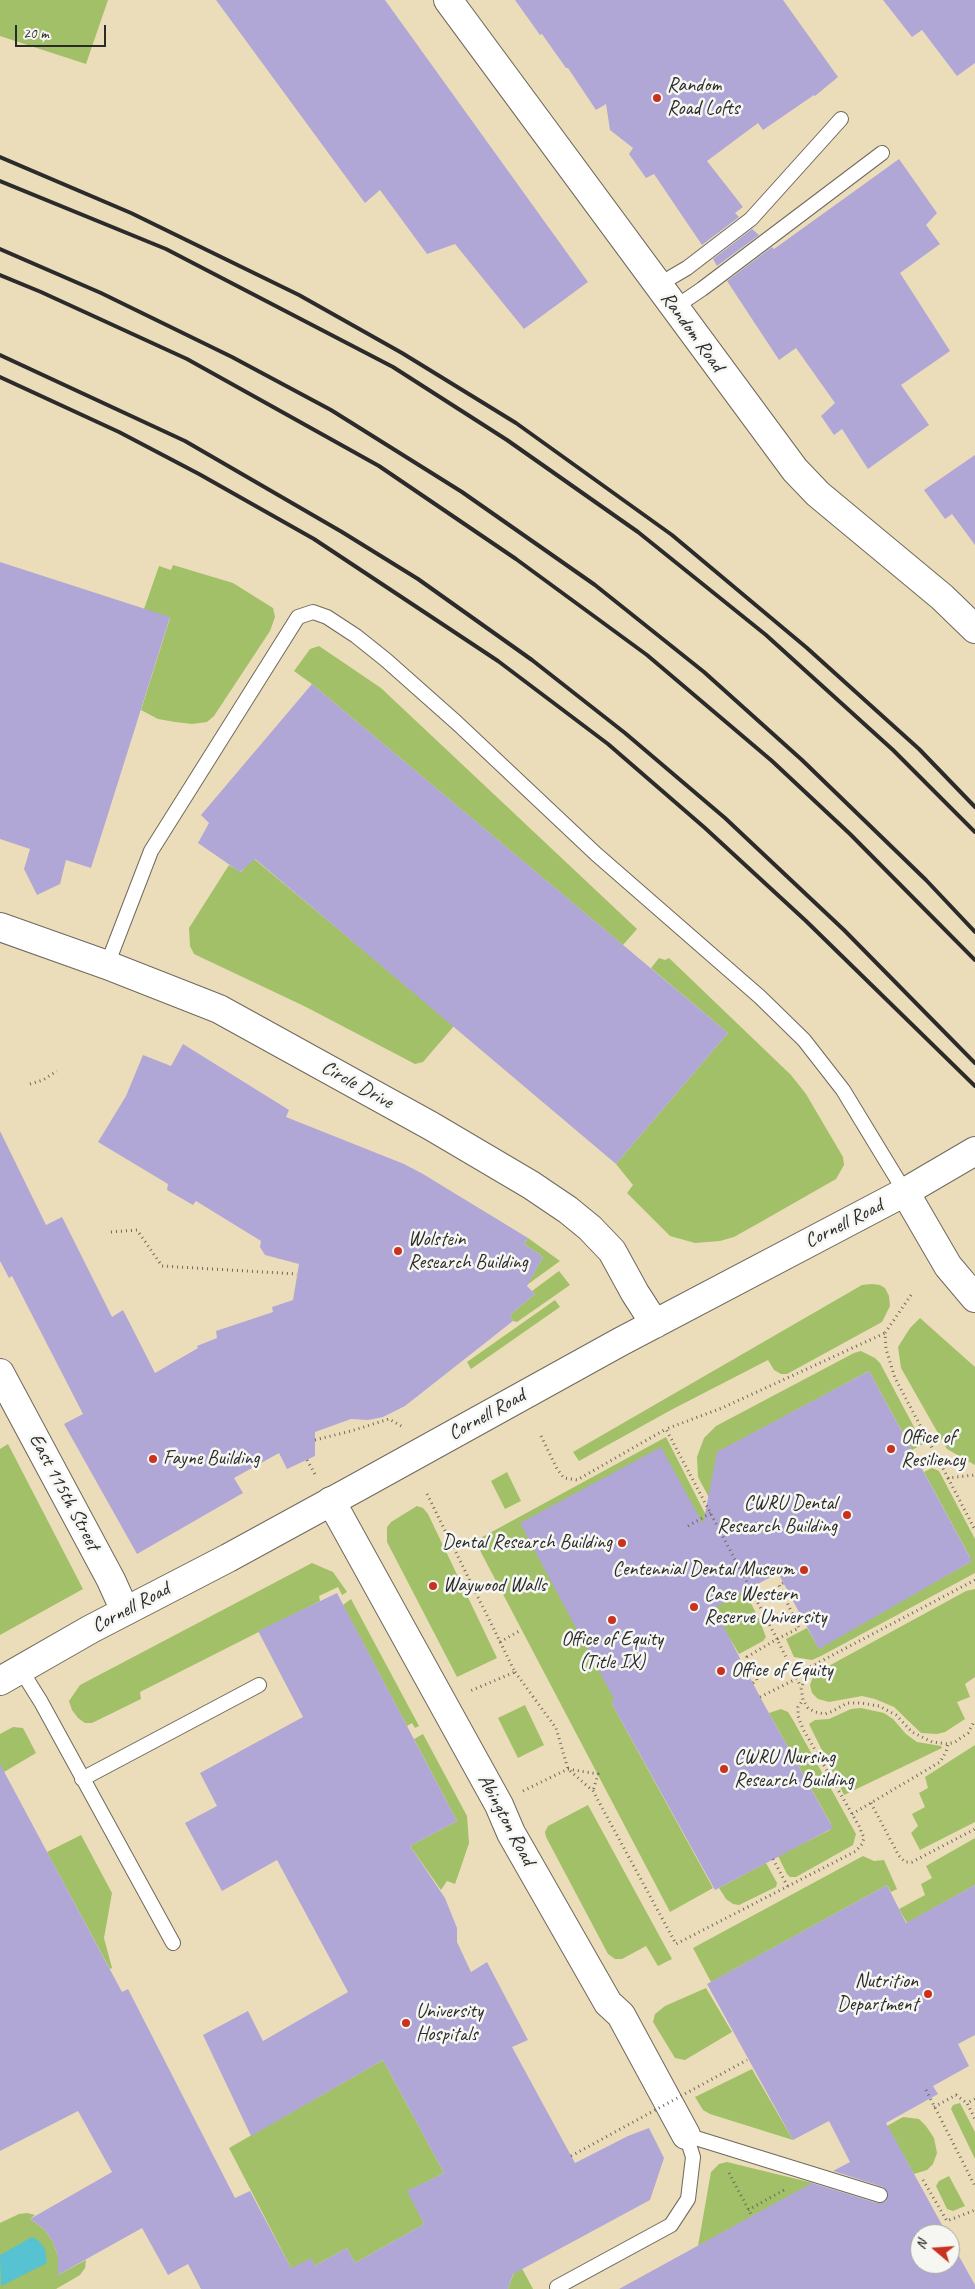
<!DOCTYPE html>
<style>
body{margin:0}
#map{position:relative;width:975px;height:2289px;overflow:hidden;background:#ecddba;font-family:Caveat,sans-serif}
canvas{display:block}
.north{position:absolute;left:910px;top:2224px;width:50px;height:50px;box-sizing:border-box;background:#f6f6f2;border:1px solid #a5a5a2;border-radius:50%;rotate:288deg;font-size:14px;font-weight:700;line-height:20px;text-align:center;color:#2b2b2b}
.north::after{content:'';display:block;margin:auto;width:18px;height:22px;background:#c8321e;clip-path:polygon(50% 0,100% 100%,50% 72%,0 100%)}
.scale{position:absolute;left:15px;top:25px;width:91px;height:22px;box-sizing:border-box;border:2px solid #2b2b2b;border-top:0;padding-left:6px;font-size:15px;line-height:18px;white-space:nowrap;color:#2b2b2b;-webkit-text-stroke:4px #f6f6f2;paint-order:stroke}
</style>
<div id="map">
<canvas width="975" height="2289"></canvas>
<div class="north">N</div>
<div class="scale">20 m</div>
</div>
<script>
const c = document.querySelector('canvas').getContext('2d');
c.lineJoin = 'round';
function paint(path, color) {
  c.fillStyle = color;
  c.fill(path, 'evenodd');
}
function toPath(rows) {
  const path = new Path2D();
  for (const r of rows) {
    path.moveTo(r[0], r[1]);
    for (let i = 2; i < r.length; i += 2) path.lineTo(r[i], r[i + 1]);
  }
  return path;
}
function strokePath(path, color, width, dash) {
  c.strokeStyle = color;
  c.lineWidth = width;
  c.lineCap = dash ? 'butt' : 'round';
  c.setLineDash(dash || []);
  c.stroke(path);
}
function write(font, color, halo, rows, align = 'center') {
  c.font = font + ' Caveat,sans-serif';
  c.lineWidth = 5;
  c.setLineDash([]);
  c.textBaseline = 'middle';
  c.strokeStyle = halo;
  c.fillStyle = color;
  for (const [text, x, y, turn = 0] of rows) {
    c.save();
    c.translate(x, y);
    c.rotate((+turn || 0) * Math.PI / 180);
    c.textAlign = isNaN(turn) ? turn : align;
    if (halo) c.strokeText(text, 0, 0);
    c.fillText(text, 0, 0);
    c.restore();
  }
}
paint(toPath([
 [0,0,108,0,86,64,0,36],
 [173,565,233,583,273,608,275,617,270,631,214,716,207,722,192,724,175,722,158,719,141,710,170,618,144,609,159,566,171,570],
 [319,646,381,688,637,929,623,945,312,684,294,671,310,649],
 [253,858,454,1026,423,1062,415,1064,306,1007,194,954,190,946,189,928,229,865,241,872],
 [659,958,665,960,669,958,791,1075,806,1094,843,1157,844,1165,836,1179,759,1223,734,1237,720,1241,695,1243,670,1236,627,1193,633,1185,616,1164,728,1033,651,968],
 [528,1238,560,1261,527,1285,543,1257,524,1244],
 [559,1271,570,1285,517,1322,513,1321,510,1315,535,1294,532,1291],
 [872,1284,880,1285,885,1288,889,1296,890,1306,882,1322,787,1374,781,1374,774,1370,768,1360,671,1410,579,1461,573,1452,862,1285],
 [555,1300,560,1307,471,1369,467,1362],
 [920,1318,975,1367,975,1465,947,1449,901,1368,898,1347,910,1328],
 [861,1351,875,1358,880,1363,923,1444,912,1450,869,1371,718,1452,749,1572,698,1477,697,1457,704,1438,716,1426,854,1353],
 [666,1437,759,1619,766,1637,763,1641,739,1654,729,1637,614,1700,612,1704,713,1888,670,1912,475,1541],
 [8,1444,83,1589,0,1635,0,1449],
 [932,1468,939,1471,975,1539,975,1573,821,1656,812,1660,794,1657,786,1639,807,1628,819,1648,970,1562,970,1557,924,1472],
 [507,1472,521,1501,505,1509,491,1481],
 [417,1506,423,1508,428,1514,497,1658,457,1677,387,1542,387,1527,391,1522],
 [312,1563,333,1572,347,1592,342,1595,338,1587,319,1596,320,1601,140,1692,141,1699,92,1723,85,1723,78,1718,72,1710,69,1701,80,1685],
 [975,1589,975,1677,965,1684,970,1697,957,1702,965,1719,945,1732,937,1734,921,1733,894,1707,875,1699,862,1696,829,1702,818,1699,812,1693,810,1685,814,1674,966,1591],
 [351,1599,419,1726,415,1728,412,1723,407,1726,343,1605],
 [525,1705,544,1745,518,1758,498,1718],
 [861,1708,884,1713,893,1719,906,1734,917,1742,941,1746,942,1748,844,1795,809,1724,815,1720,829,1719,851,1709],
 [781,1709,788,1712,793,1720,856,1834,853,1845,796,1877,790,1877,787,1874,778,1856,830,1830,831,1824,769,1713],
 [13,1727,23,1728,36,1753,4,1772,0,1765,0,1734],
 [423,1734,467,1816,469,1843,463,1861,455,1884,447,1881,441,1890,410,1846,457,1821,414,1739],
 [975,1745,975,1822,920,1850,911,1833,918,1826,912,1814,925,1807,919,1793,928,1788,925,1777],
 [588,1805,672,1959,658,1966,646,1946,622,1959,615,1959,608,1954,546,1837,545,1832,548,1826],
 [81,1835,112,1893,104,1938,112,1968,110,1969,47,1852],
 [975,1838,975,1885,907,1923,899,1909,925,1895,921,1884,932,1878,926,1866],
 [863,1856,874,1861,884,1860,897,1889,891,1892,887,1885,711,1982,693,1948],
 [766,1863,777,1883,776,1887,739,1905,733,1904,726,1899,719,1888],
 [706,1988,732,2032,685,2060,675,2058,653,2022,655,2014,665,2006],
 [383,2060,444,2173,408,2191,424,2224,355,2263,347,2248,314,2266,291,2268,229,2148],
 [752,2069,793,2140,710,2114,703,2110,695,2097],
 [960,2103,975,2132,975,2159,951,2109,953,2105],
 [903,2117,919,2119,926,2126,934,2138,937,2153,933,2164,927,2170,914,2174,887,2126],
 [727,2162,813,2183,698,2246,711,2172,719,2164],
 [949,2176,965,2206,953,2211,947,2209,936,2186,939,2181],
 [27,2213,35,2215,30,2219,44,2229,53,2242,58,2256,58,2275,86,2260,85,2268,80,2275,56,2289,0,2289,0,2223,19,2214],
 [518,2261,533,2289,508,2289]
]), '#a1c068');
paint(toPath([
 [32,2237,39,2241,45,2249,47,2263,1,2286,0,2255]
]), '#57c2d1');
paint(toPath([
 [216,0,385,0,588,282,524,329,455,244,427,254,380,190,365,203],
 [515,0,783,0,838,77,815,96,814,95,763,130,758,123,707,161,743,207,735,213,739,217,702,245,654,174,646,178,629,154,633,148,610,130,606,104,596,110,568,68,566,68,542,34,540,35],
 [883,0,975,0,975,63,957,76,922,30,912,37],
 [899,159,937,213,926,225,940,244,900,273,950,351,901,385,929,425,868,469,842,429,834,435,821,416,835,403,796,348,779,360,727,281,772,247,774,249],
 [752,229,759,235,717,266,713,259],
 [975,455,975,545,952,514,945,519,924,490],
 [0,562,170,617,91,868,66,860,60,884,37,895,24,869,30,849,0,839],
 [312,684,728,1033,616,1164,255,859,240,872,198,843,209,823,201,815],
 [183,1044,289,1110,286,1117,404,1164,423,1174,528,1238,524,1244,543,1257,527,1286,535,1294,510,1315,513,1321,405,1406,383,1417,368,1420,351,1419,315,1432,315,1456,287,1469,279,1453,234,1478,243,1493,137,1554,64,1424,83,1414,12,1276,9,1278,0,1261,0,1131,46,1225,62,1217,112,1317,123,1310,155,1373,198,1348,197,1346,217,1338,216,1331,273,1312,272,1307,293,1300,299,1264,265,1255,260,1247,261,1241,196,1201,193,1205,167,1190,168,1184,98,1142,126,1096,143,1055,171,1066],
 [869,1371,972,1561,819,1649,778,1573,714,1608,760,1697,833,1828,715,1890,612,1704,614,1699,520,1523,661,1447,703,1524,717,1452],
 [337,1593,457,1821,410,1846,445,1898,457,1928,457,1942,471,1972,487,1962,528,2040,512,2047,575,2163,628,2136,649,2128,664,2158,650,2200,513,2274,508,2289,201,2289,188,2264,168,2275,142,2228,58,2275,58,2256,53,2242,44,2229,30,2219,112,2172,78,2111,0,2151,0,1764,122,1992,128,1989,235,2198,250,2191,291,2268,312,2258,314,2266,347,2248,355,2263,424,2224,407,2191,444,2173,383,2060,251,2136,203,2035,248,2011,263,2041,348,1992,277,1860,222,1891,185,1823,217,1806,200,1773,303,1717,258,1631],
 [887,1885,906,1923,975,1885,975,2035,958,2044,969,2066,933,2086,938,2094,886,2123,947,2234,920,2234,920,2264,950,2264,950,2240,975,2285,975,2289,619,2289,812,2183,877,2203,886,2201,888,2193,883,2187,833,2171,850,2162,829,2121,793,2140,707,1984]
]), '#b0a7d6');
const lane = toPath([
 [658,285,687,268,751,219,841,119],
 [674,308,702,289,882,153],
 [107,965,151,851,298,617,313,612,327,617,356,636,386,660,457,723,596,854,760,997,804,1040,843,1090,905,1192],
 [21,1670,41,1702,173,1943],
 [82,1779,259,1685],
 [686,2135,880,2195],
 [557,2287,671,2225,688,2199,693,2157,686,2135]
]);
const street = toPath([
 [448,0,795,470,818,494,942,597,975,629],
 [0,1373,111,1580,125,1611],
 [331,1501,499,1805,511,1833,608,2003,621,2015,686,2135]
]);
const secondary = toPath([
 [0,927,107,965,219,1009,431,1126,531,1185,568,1210,590,1228,612,1251,635,1293,655,1324],
 [905,1192,948,1266,975,1298],
 [0,1681,91,1629,228,1558,356,1488,620,1342,905,1192,975,1151]
]);
strokePath(lane, '#6f695d', 16);
strokePath(street, '#6f695d', 30);
strokePath(secondary, '#6f695d', 30);
strokePath(toPath([
 [30,1084,43,1080,57,1071],
 [111,1232,137,1230,162,1266,297,1274],
 [911,1295,885,1333,886,1349,895,1378,948,1478,975,1475],
 [541,1436,557,1469,564,1478,577,1480,666,1429],
 [315,1440,351,1431,389,1419,403,1427],
 [307,1460,316,1476],
 [948,1478,975,1530],
 [427,1494,515,1672,470,1691],
 [688,1526,711,1513],
 [975,1580,810,1667,801,1688,803,1700,808,1708,815,1712,825,1714,833,1711,847,1703,861,1703,879,1706,896,1715,912,1732,932,1742,948,1744,955,1742,968,1733,975,1720],
 [783,1583,779,1585,799,1628,777,1639,801,1687],
 [500,1642,521,1630],
 [515,1672,556,1728,568,1769,593,1791,676,1944,856,1851,862,1844,864,1838,859,1826,803,1729,798,1716,798,1707,803,1700],
 [753,1683,757,1680,747,1657,777,1639,666,1429,722,1408,885,1333],
 [760,1697,796,1679],
 [523,1791,568,1769,598,1774,593,1791],
 [871,1803,899,1856,905,1862,912,1862,975,1829],
 [852,1814,940,1762,946,1752,948,1744],
 [773,1859,788,1887],
 [926,2090,975,2186],
 [975,2099,967,2103,975,2119],
 [934,2107,956,2095,967,2103],
 [729,2173,752,2216],
 [923,2180,947,2221,975,2210],
 [748,2210,784,2190]
]), '#6f695d', 3, [1, 4]);
strokePath(lane, '#fff', 14);
strokePath(street, '#fff', 28);
strokePath(secondary, '#fff', 28);
strokePath(toPath([
 [0,157,131,213,299,295,402,353,516,423,672,535,807,648,919,749,975,807],
 [0,181,166,249,393,367,507,440,638,532,766,635,893,750,975,832],
 [0,249,101,293,232,357,331,410,462,492,595,585,704,672,802,760,926,880,975,932],
 [0,275,41,292,187,359,379,466,516,559,647,655,772,761,850,834,975,960],
 [0,355,185,441,342,532,418,579,532,660,625,733,725,818,844,930,975,1063],
 [0,377,119,432,199,474,314,539,498,661,608,744,705,828,806,921,975,1086]
]), '#2b2b2b', 4);
strokePath(toPath([
 [571,2156,747,2060]
]), '#6f695d', 3, [1, 4]);
for (const [x, y, r, color] of [
 [657,98,5,"#c8321e"],
 [398,1251,5,"#c8321e"],
 [891,1449,5,"#c8321e"],
 [153,1459,5,"#c8321e"],
 [847,1515,5,"#c8321e"],
 [622,1543,5,"#c8321e"],
 [804,1570,5,"#c8321e"],
 [433,1586,5,"#c8321e"],
 [694,1607,5,"#c8321e"],
 [612,1620,5,"#c8321e"],
 [721,1671,5,"#c8321e"],
 [724,1769,5,"#c8321e"],
 [928,1994,5,"#c8321e"],
 [406,2023,5,"#c8321e"]
]) {
  const dot = new Path2D();
  dot.arc(x, y, r, 0, 2 * Math.PI);
  c.fillStyle = color;
  c.fill(dot);
  strokePath(dot, '#f6f6f2', 2);
}
write('20px', '#2b2b2b', '#f6f6f2', [
 ["Random",667,86],
 ["Road Lofts",667,109],
 ["Wolstein",408,1240],
 ["Research Building",408,1263],
 ["Office of",901,1438],
 ["Resiliency",901,1461],
 ["Fayne Building",163,1459],
 ["CWRU Dental",837,1504,"right"],
 ["Research Building",837,1527,"right"],
 ["Dental Research Building",612,1543,"right"],
 ["Centennial Dental Museum",794,1570,"right"],
 ["Waywood Walls",443,1586],
 ["Case Western",704,1595],
 ["Reserve University",704,1618],
 ["Office of Equity",612,1640,"center"],
 ["(Title IX)",612,1663,"center"],
 ["Office of Equity",731,1671],
 ["CWRU Nursing",734,1758],
 ["Research Building",734,1781],
 ["Nutrition",918,1982,"right"],
 ["Department",918,2005,"right"],
 ["University",416,2012],
 ["Hospitals",416,2035]
], 'left');
write('20px', '#2b2b2b', '#f6f6f2', [
 ["Random Road",692,332,54],
 ["Circle Drive",357,1085,29],
 ["Cornell Road",844,1224,-27],
 ["Cornell Road",487,1415,-29],
 ["East 115th Street",64,1492,62],
 ["Cornell Road",131,1608,-28],
 ["Abington Road",506,1820,62]
]);
</script>
